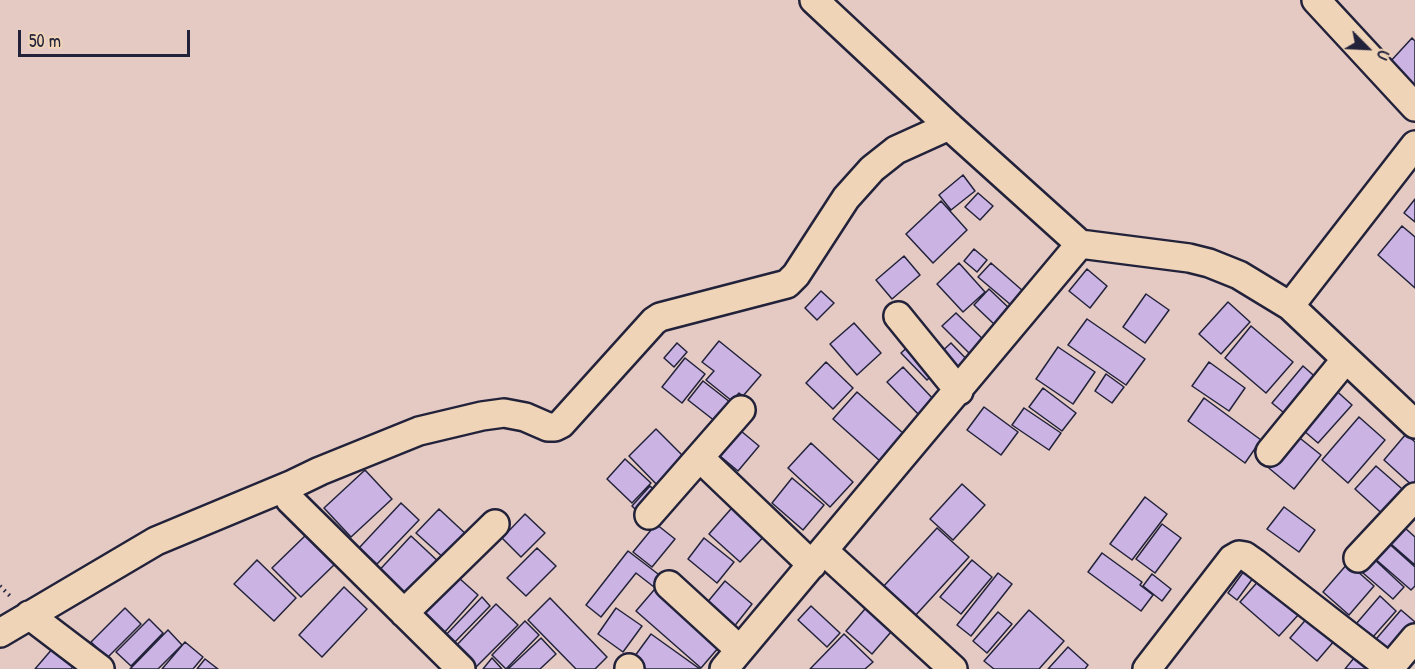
<!DOCTYPE html>
<style>
body{margin:0}
#map{position:relative;width:1415px;height:669px;overflow:hidden;background:#e5cac4;font-family:"Patrick Hand",sans-serif}
canvas{display:block}
.north{position:absolute;left:1337px;top:18px;width:60px;height:60px;-webkit-text-stroke:4px #f0d4b7;paint-order:stroke;rotate:114deg;font-size:16px;font-weight:700;line-height:24px;text-align:center;color:#22223b}
.north::after{content:'';display:block;margin:auto;width:21px;height:27px;background:#22223b;clip-path:polygon(50% 0,100% 100%,50% 72%,0 100%)}
.scale{position:absolute;left:18px;top:30px;width:172px;height:27px;box-sizing:border-box;border:3px solid #22223b;border-top:0;padding-left:8px;font-size:18px;line-height:21px;white-space:nowrap;color:#22223b;-webkit-text-stroke:4px #f0d4b7;paint-order:stroke}
</style>
<div id="map">
<canvas width="1415" height="669"></canvas>
<div class="north">U</div>
<div class="scale">50 m</div>
</div>
<script>
const c = document.querySelector('canvas').getContext('2d');
c.lineJoin = 'round';
function paint(path, color) {
  c.fillStyle = color;
  c.fill(path, 'evenodd');
}
function toPath(rows) {
  const path = new Path2D();
  for (const r of rows) {
    path.moveTo(r[0], r[1]);
    for (let i = 2; i < r.length; i += 2) path.lineTo(r[i], r[i + 1]);
  }
  return path;
}
function strokePath(path, color, width, dash) {
  c.strokeStyle = color;
  c.lineWidth = width;
  c.lineCap = dash ? 'butt' : 'round';
  c.setLineDash(dash || []);
  c.stroke(path);
}
const building = toPath([
 [1412,38,1415,41,1415,89,1389,63,1412,38],
 [963,175,975,191,951,210,939,195,963,175],
 [978,193,993,206,980,220,965,207,978,193],
 [1415,199,1415,222,1404,213,1415,199],
 [941,201,967,230,933,263,906,234,941,201],
 [1402,226,1415,237,1415,288,1378,255,1402,226],
 [974,249,987,260,977,272,964,261,974,249],
 [904,256,920,275,892,299,876,280,904,256],
 [959,263,985,292,963,312,937,284,959,263],
 [991,263,1023,291,1011,305,978,277,991,263],
 [1087,269,1107,286,1090,308,1069,291,1087,269],
 [989,289,1010,309,995,325,974,305,989,289],
 [821,291,834,303,817,320,805,308,821,291],
 [1146,294,1169,310,1145,343,1123,327,1146,294],
 [1228,302,1250,322,1221,354,1199,334,1228,302],
 [956,313,990,346,976,360,942,326,956,313],
 [1087,319,1145,359,1126,385,1068,345,1087,319],
 [854,323,881,353,857,375,830,344,854,323],
 [1251,326,1293,362,1266,393,1225,358,1251,326],
 [719,341,761,375,743,396,739,393,732,401,706,380,714,371,702,362,719,341],
 [677,343,687,352,674,367,664,358,677,343],
 [912,343,938,370,927,380,901,353,912,343],
 [951,343,973,366,961,377,939,354,951,343],
 [1058,347,1095,372,1073,404,1036,379,1058,347],
 [685,358,705,374,682,403,662,387,685,358],
 [826,362,853,388,833,409,806,383,826,362],
 [1209,362,1245,388,1229,411,1192,386,1209,362],
 [1303,366,1320,381,1289,417,1272,403,1303,366],
 [903,367,936,402,921,417,887,382,903,367],
 [1106,374,1124,387,1112,403,1095,391,1106,374],
 [703,381,735,406,720,425,688,400,703,381],
 [1330,385,1352,405,1318,443,1296,424,1330,385],
 [1043,388,1076,413,1062,431,1029,407,1043,388],
 [857,392,904,434,880,461,833,419,857,392],
 [1204,398,1261,440,1245,463,1188,421,1204,398],
 [984,407,1018,432,1001,455,967,430,984,407],
 [1024,408,1061,433,1049,450,1012,425,1024,408],
 [1359,417,1385,440,1348,483,1322,460,1359,417],
 [735,426,759,446,738,471,714,451,735,426],
 [656,429,689,462,662,490,629,456,656,429],
 [1291,431,1321,455,1294,489,1264,464,1291,431],
 [1406,434,1415,442,1415,488,1384,460,1406,434],
 [811,443,853,482,830,507,788,468,811,443],
 [625,459,651,483,632,503,607,479,625,459],
 [1376,466,1409,495,1388,519,1355,489,1376,466],
 [365,470,392,499,351,537,324,508,365,470],
 [792,478,824,505,803,530,772,503,792,478],
 [962,484,985,505,953,540,930,519,962,484],
 [650,486,660,495,641,515,632,506,650,486],
 [1145,497,1167,514,1132,560,1110,544,1145,497],
 [737,502,769,531,740,562,709,534,737,502],
 [401,503,419,520,377,564,359,548,401,503],
 [1284,507,1315,530,1299,552,1267,529,1284,507],
 [439,509,468,536,446,560,416,533,439,509],
 [525,514,545,533,521,557,502,538,525,514],
 [656,524,675,539,652,567,633,552,656,524],
 [1162,524,1181,538,1155,573,1136,559,1162,524],
 [937,528,969,557,914,617,882,588,937,528],
 [1405,528,1415,537,1415,565,1391,544,1405,528],
 [308,533,336,563,301,597,272,568,308,533],
 [411,536,442,565,406,605,374,576,411,536],
 [704,538,734,562,717,583,688,559,704,538],
 [1386,541,1415,567,1415,586,1411,590,1373,557,1386,541],
 [537,548,556,566,526,596,507,578,537,548],
 [628,551,662,577,654,587,636,573,601,617,586,605,628,551],
 [1102,553,1142,582,1140,585,1153,595,1141,611,1088,572,1102,553],
 [257,560,296,598,274,621,234,584,257,560],
 [972,560,992,577,961,614,940,597,972,560],
 [1375,560,1404,587,1393,599,1363,573,1375,560],
 [1348,563,1374,586,1349,615,1323,592,1348,563],
 [1247,567,1256,574,1237,600,1228,593,1247,567],
 [450,570,478,595,443,634,415,609,450,570],
 [998,573,1012,584,971,636,957,625,998,573],
 [1152,574,1171,589,1162,601,1143,586,1152,574],
 [1261,578,1300,613,1279,636,1240,602,1261,578],
 [725,581,752,604,729,633,701,610,725,581],
 [660,583,725,640,701,668,636,611,660,583],
 [344,587,367,609,322,657,299,635,344,587],
 [1380,596,1396,611,1372,638,1356,624,1380,596],
 [482,597,490,606,451,646,443,638,482,597],
 [550,598,607,657,595,669,576,669,528,620,550,598],
 [871,602,897,625,872,654,846,631,871,602],
 [496,604,518,625,474,669,453,649,496,604],
 [811,606,840,633,827,647,798,620,811,606],
 [125,608,141,624,107,658,91,642,125,608],
 [616,608,642,626,623,652,598,634,616,608],
 [1029,610,1064,641,1039,669,994,669,984,661,1029,610],
 [1401,610,1415,622,1415,632,1389,662,1371,645,1401,610],
 [998,612,1012,624,987,653,973,641,998,612],
 [1309,616,1335,640,1317,661,1290,638,1309,616],
 [149,619,163,633,131,666,116,652,149,619],
 [525,621,539,635,506,669,492,655,525,621],
 [168,630,182,645,158,669,130,669,168,630],
 [651,634,700,669,636,669,629,664,651,634],
 [844,634,873,662,865,669,810,669,844,634],
 [541,638,556,654,540,669,508,669,541,638],
 [185,642,203,657,193,669,162,669,185,642],
 [1068,647,1088,665,1085,669,1048,669,1068,647],
 [53,648,74,666,71,669,35,669,53,648],
 [492,658,502,669,483,669,492,658],
 [1354,658,1367,669,1345,669,1354,658],
 [205,659,218,669,197,669,205,659]
]);
paint(building, '#cbb4e3');
strokePath(building, '#22223b', 1.5);
const minor = toPath([
 [814,0,949,126,1080,244,1189,258,1209,263,1239,275,1290,306,1415,424],
 [1316,0,1415,107],
 [1290,306,1415,145],
 [898,316,959,391],
 [1270,452,1346,359],
 [700,458,812,565],
 [649,515,741,410],
 [824,551,953,669],
 [1358,558,1415,497],
 [669,585,740,650],
 [404,613,495,524],
 [29,615,100,669],
 [0,633,156,541,293,484],
 [629,668,630,669],
 [461,669,290,500,288,496,293,484,320,471,419,431,482,416,504,413,525,417,548,427,555,427,561,424,654,321,660,317,787,284,796,275,846,198,872,169,896,150,949,126],
 [724,669,1080,244],
 [1147,669,1232,559,1239,555,1245,556,1255,563,1386,665,1394,663,1415,638]
]);
strokePath(minor, '#22223b', 32);
strokePath(toPath([
 [0,586,12,598]
]), '#22223b', 4, [1.5, 4.5]);
strokePath(minor, '#f0d4b7', 27);
</script>
